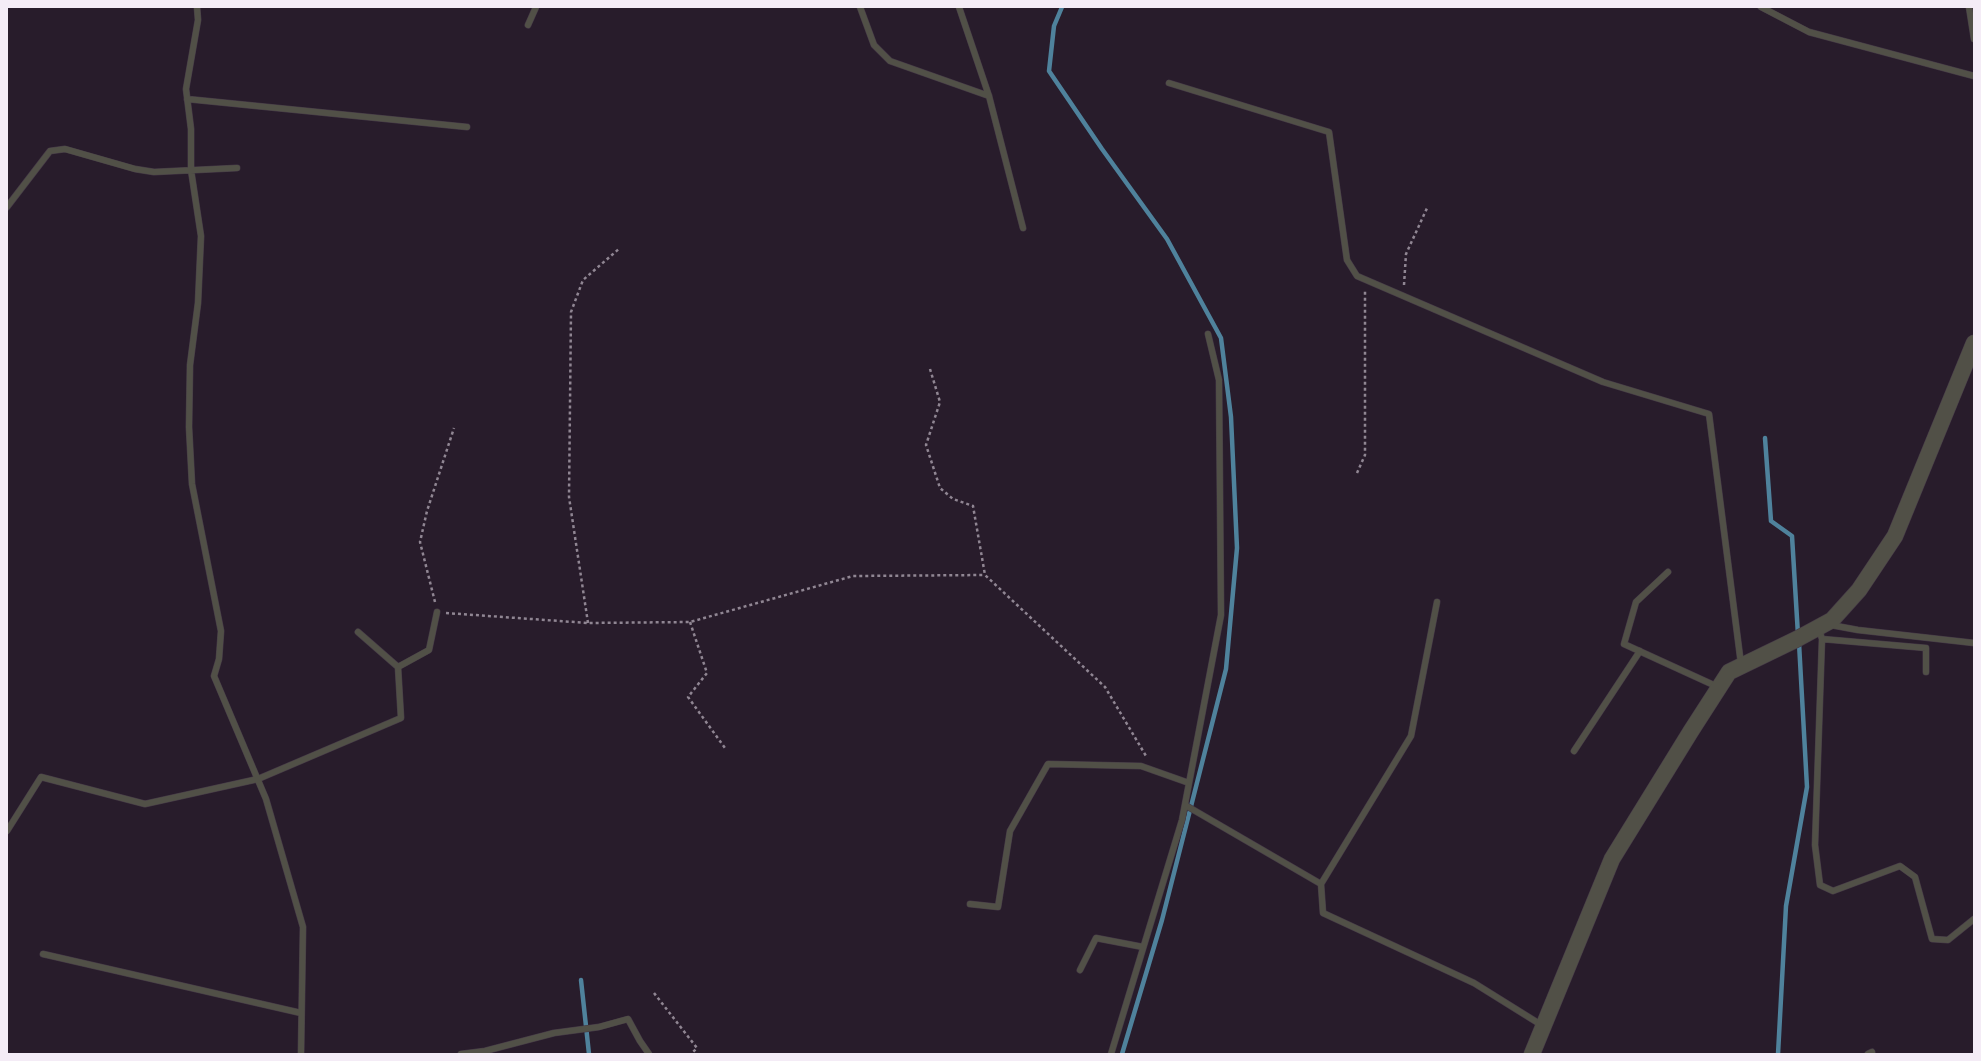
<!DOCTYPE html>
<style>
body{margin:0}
#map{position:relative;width:1981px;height:1061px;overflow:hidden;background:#281c2b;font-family:"Work Sans",sans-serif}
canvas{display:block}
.frame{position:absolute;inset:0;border:8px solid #f4ecf6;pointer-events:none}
</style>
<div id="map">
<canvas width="1981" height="1061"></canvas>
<div class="frame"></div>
</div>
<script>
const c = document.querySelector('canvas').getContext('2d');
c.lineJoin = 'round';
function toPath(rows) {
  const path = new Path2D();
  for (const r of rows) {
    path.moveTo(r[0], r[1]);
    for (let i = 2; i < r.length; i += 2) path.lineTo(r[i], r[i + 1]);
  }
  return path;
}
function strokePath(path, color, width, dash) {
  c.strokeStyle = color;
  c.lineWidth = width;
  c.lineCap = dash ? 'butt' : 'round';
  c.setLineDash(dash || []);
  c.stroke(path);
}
strokePath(toPath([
 [1062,7,1054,26,1049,71,1102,149,1167,239,1221,338,1231,417,1237,548,1226,669,1162,920,1122,1054],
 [1765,438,1771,521,1792,536,1798,635],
 [581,980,589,1054],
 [1778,1054,1786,906,1807,787,1799,643]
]), '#4f829c', 4.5);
const service = toPath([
 [197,7,198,20,186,89,191,129,191,170,201,236,198,303,190,365,189,427,192,484,221,631,219,659,214,676,266,799,303,927,301,1054],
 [860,7,874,45,890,61,989,96],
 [959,7,989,96,1023,228],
 [1761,7,1809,32,1974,76],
 [1969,7,1974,39],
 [528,25,536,7],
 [1169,83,1329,132,1347,260,1357,276,1603,382,1709,414,1741,664],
 [187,99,467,127],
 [7,207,50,151,65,149,135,169,154,172,237,168],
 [1668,572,1636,602,1624,644,1718,687],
 [1831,625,1858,630,1974,643],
 [1819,629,1822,639,1815,845,1820,885,1833,891,1900,866,1915,877,1932,939,1948,940,1974,919],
 [358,632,398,667],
 [1822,639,1926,648,1926,672],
 [1574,751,1640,651],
 [1185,805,1321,884,1323,913,1474,983,1543,1026],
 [7,831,41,777,145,804,258,779,401,718,398,667,429,650,437,612],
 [1321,884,1411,736,1437,602],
 [970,904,998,907,1010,831,1048,764,1141,766,1189,783],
 [43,954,301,1013],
 [1080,970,1096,938,1143,947],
 [461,1054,485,1051,554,1033,599,1027,628,1019,640,1041,649,1054],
 [1111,1054,1182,820,1221,615,1219,380,1208,334],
 [1868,1054,1872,1052]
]);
const tertiary = toPath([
 [1532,1054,1612,859,1691,731,1729,672,1797,639,1832,620,1859,590,1895,536,1974,343]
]);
strokePath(service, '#453947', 7);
strokePath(tertiary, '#453947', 17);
strokePath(toPath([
 [1404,285,1406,254,1428,206],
 [930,369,940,402,926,445,940,488,953,499,973,506,985,575,1105,687,1146,756],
 [1357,473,1365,455,1365,290],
 [435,602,420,542,427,511,454,428],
 [446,613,588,623,690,622,853,576,985,575],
 [690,622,707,673,688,697,725,748],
 [588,623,569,497,571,312,583,280,620,248],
 [654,993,697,1048,691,1054]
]), '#908693', 2.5, [3, 3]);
strokePath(service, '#515047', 6);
strokePath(tertiary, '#515047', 16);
</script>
